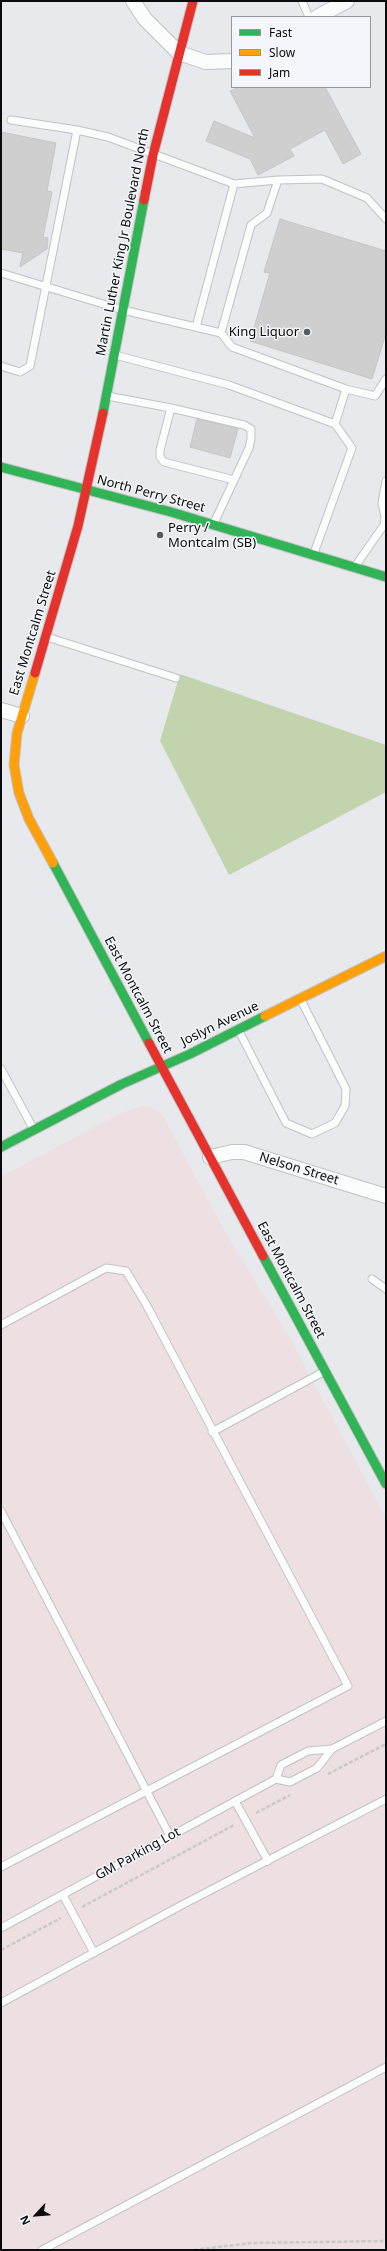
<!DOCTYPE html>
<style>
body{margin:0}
#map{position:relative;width:387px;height:2251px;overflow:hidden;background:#e7e9ec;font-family:"Noto Sans",sans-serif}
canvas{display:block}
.frame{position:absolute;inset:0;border:2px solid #0b0b0d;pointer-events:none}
.legend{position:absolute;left:231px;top:16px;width:140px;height:72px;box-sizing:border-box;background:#f3f6fa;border:1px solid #96989b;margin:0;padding:5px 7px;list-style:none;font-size:12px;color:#0b0b0d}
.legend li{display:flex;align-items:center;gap:8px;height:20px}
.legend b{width:20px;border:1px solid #96989b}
.north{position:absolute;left:16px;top:2195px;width:40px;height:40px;-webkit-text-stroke:3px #f3f6fa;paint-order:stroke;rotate:244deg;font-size:11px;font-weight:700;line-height:16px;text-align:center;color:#0b0b0d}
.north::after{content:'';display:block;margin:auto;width:14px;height:18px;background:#0b0b0d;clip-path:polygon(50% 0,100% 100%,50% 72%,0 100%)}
</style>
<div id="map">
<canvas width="387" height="2251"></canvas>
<div class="frame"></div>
<ul class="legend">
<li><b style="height:5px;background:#30b455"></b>Fast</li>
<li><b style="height:5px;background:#ff9f0a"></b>Slow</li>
<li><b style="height:5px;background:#e5322d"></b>Jam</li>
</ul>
<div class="north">N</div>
</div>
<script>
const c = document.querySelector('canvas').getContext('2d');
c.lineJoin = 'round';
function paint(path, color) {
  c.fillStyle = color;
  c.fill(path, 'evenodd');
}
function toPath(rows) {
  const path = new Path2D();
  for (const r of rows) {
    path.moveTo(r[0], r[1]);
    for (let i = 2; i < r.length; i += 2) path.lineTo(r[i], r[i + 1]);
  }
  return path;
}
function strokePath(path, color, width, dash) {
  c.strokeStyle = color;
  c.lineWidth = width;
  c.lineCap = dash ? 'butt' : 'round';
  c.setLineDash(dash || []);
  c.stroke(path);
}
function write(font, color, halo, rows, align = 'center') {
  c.font = font + ' "Noto Sans",sans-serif';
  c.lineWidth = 3;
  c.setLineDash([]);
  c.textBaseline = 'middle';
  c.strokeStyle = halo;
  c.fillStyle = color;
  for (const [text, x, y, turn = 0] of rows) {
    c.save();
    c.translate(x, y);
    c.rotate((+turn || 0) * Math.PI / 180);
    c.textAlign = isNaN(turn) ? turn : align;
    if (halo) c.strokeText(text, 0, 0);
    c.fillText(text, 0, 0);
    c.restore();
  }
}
paint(toPath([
 [143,1106,152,1107,163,1116,224,1230,291,1340,386,1518,386,2250,1,2250,1,1177,121,1113]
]), '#eddfe2');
paint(toPath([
 [180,674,386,745,386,792,229,875,160,741]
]), '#c2d4ae');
const building = toPath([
 [239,87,325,87,361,154,343,164,325,130,290,149,294,156,258,175,250,159,206,141,214,121,255,138,230,91,239,87],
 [1,132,56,143,47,191,52,192,43,237,48,238,47,249,20,267,23,253,1,249,1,132],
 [280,219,386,251,386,333,372,379,250,341,270,273,264,272,280,219],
 [197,419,238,429,230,458,190,447,197,419]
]);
paint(building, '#cfcfd0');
strokePath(building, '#c5c5c6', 1);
const lane = toPath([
 [302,1,309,17],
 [278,180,322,179,367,198,386,219],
 [1,273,123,310,221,333,251,225,267,213,278,180,234,184,108,137,77,130,11,120],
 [196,327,234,184],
 [221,333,232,347,346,389,375,396,386,379],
 [115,355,229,385,335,424,352,448,314,553],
 [1,366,20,372,30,366,77,130],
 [107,396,171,408,244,425,251,429,251,439,249,448,214,523],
 [171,408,160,450,160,457,164,462,234,480],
 [335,424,346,389],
 [356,565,384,525,385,517,382,503,386,481],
 [47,637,176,678],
 [239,1031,286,1123,312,1134,335,1123,345,1106,346,1089,301,1000],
 [1,1069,34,1130],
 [372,1279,386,1289],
 [1,1325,106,1268,126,1271,146,1304,348,1686,1,1867],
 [212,1432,325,1371],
 [1,1511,170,1836],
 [276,1779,281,1765,308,1751,332,1749],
 [235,1801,268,1861],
 [63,1895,94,1953],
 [1,1928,276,1779,290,1782,317,1768,332,1749,386,1721],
 [1,2003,180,1906,386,1799],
 [42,2250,386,2067]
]);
const street = toPath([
 [133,1,145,19,179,53,206,62,232,61],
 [317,17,347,1],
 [1,710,22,716],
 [210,1157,232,1152,244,1152,386,1196]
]);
const fast = toPath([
 [103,413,144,200],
 [1,467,171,512,386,577],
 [53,863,149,1043],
 [1,1147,122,1084,190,1054,265,1016],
 [263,1256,386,1484]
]);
const slow = toPath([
 [35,673,17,733,14,765,19,793,29,819,53,863],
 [265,1016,386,956]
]);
const jam = toPath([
 [144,200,153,155,193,1],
 [35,673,78,526,103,413],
 [149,1043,263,1256]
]);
strokePath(lane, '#c1c2c4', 9);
strokePath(street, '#c1c2c4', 16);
strokePath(fast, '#c1c2c4', 11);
strokePath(slow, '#c1c2c4', 11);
strokePath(jam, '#c1c2c4', 11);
strokePath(toPath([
 [328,1774,386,1744],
 [256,1813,290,1795],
 [82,1907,234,1825],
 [1,1950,61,1918],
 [194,2250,251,2243,386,2241]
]), '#c9c9ca', 2.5, [4, 2]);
strokePath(lane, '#fbfcfc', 7);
strokePath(street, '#fbfcfc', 14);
strokePath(fast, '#30b455', 9);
strokePath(slow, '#ff9f0a', 9);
strokePath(jam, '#e5322d', 9);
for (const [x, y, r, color] of [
 [307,332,4,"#58595b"],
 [160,535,4,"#58595b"]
]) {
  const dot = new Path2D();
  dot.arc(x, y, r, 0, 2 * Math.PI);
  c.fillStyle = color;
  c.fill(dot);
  strokePath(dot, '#f3f6fa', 1.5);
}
write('13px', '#0b0b0d', '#f3f6fa', [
 ["Martin Luther King Jr Boulevard North",123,242,-79],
 ["North Perry Street",151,494,15],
 ["East Montcalm Street",33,633,-73],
 ["East Montcalm Street",138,995,62],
 ["Joslyn Avenue",220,1024,-26],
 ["Nelson Street",299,1169,17],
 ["East Montcalm Street",291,1280,62],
 ["GM Parking Lot",138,1854,-29]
]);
write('13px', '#0b0b0d', '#f3f6fa', [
 ["King Liquor",299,332],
 ["Perry /",168,528,"left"],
 ["Montcalm (SB)",168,543,"left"]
], 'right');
</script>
